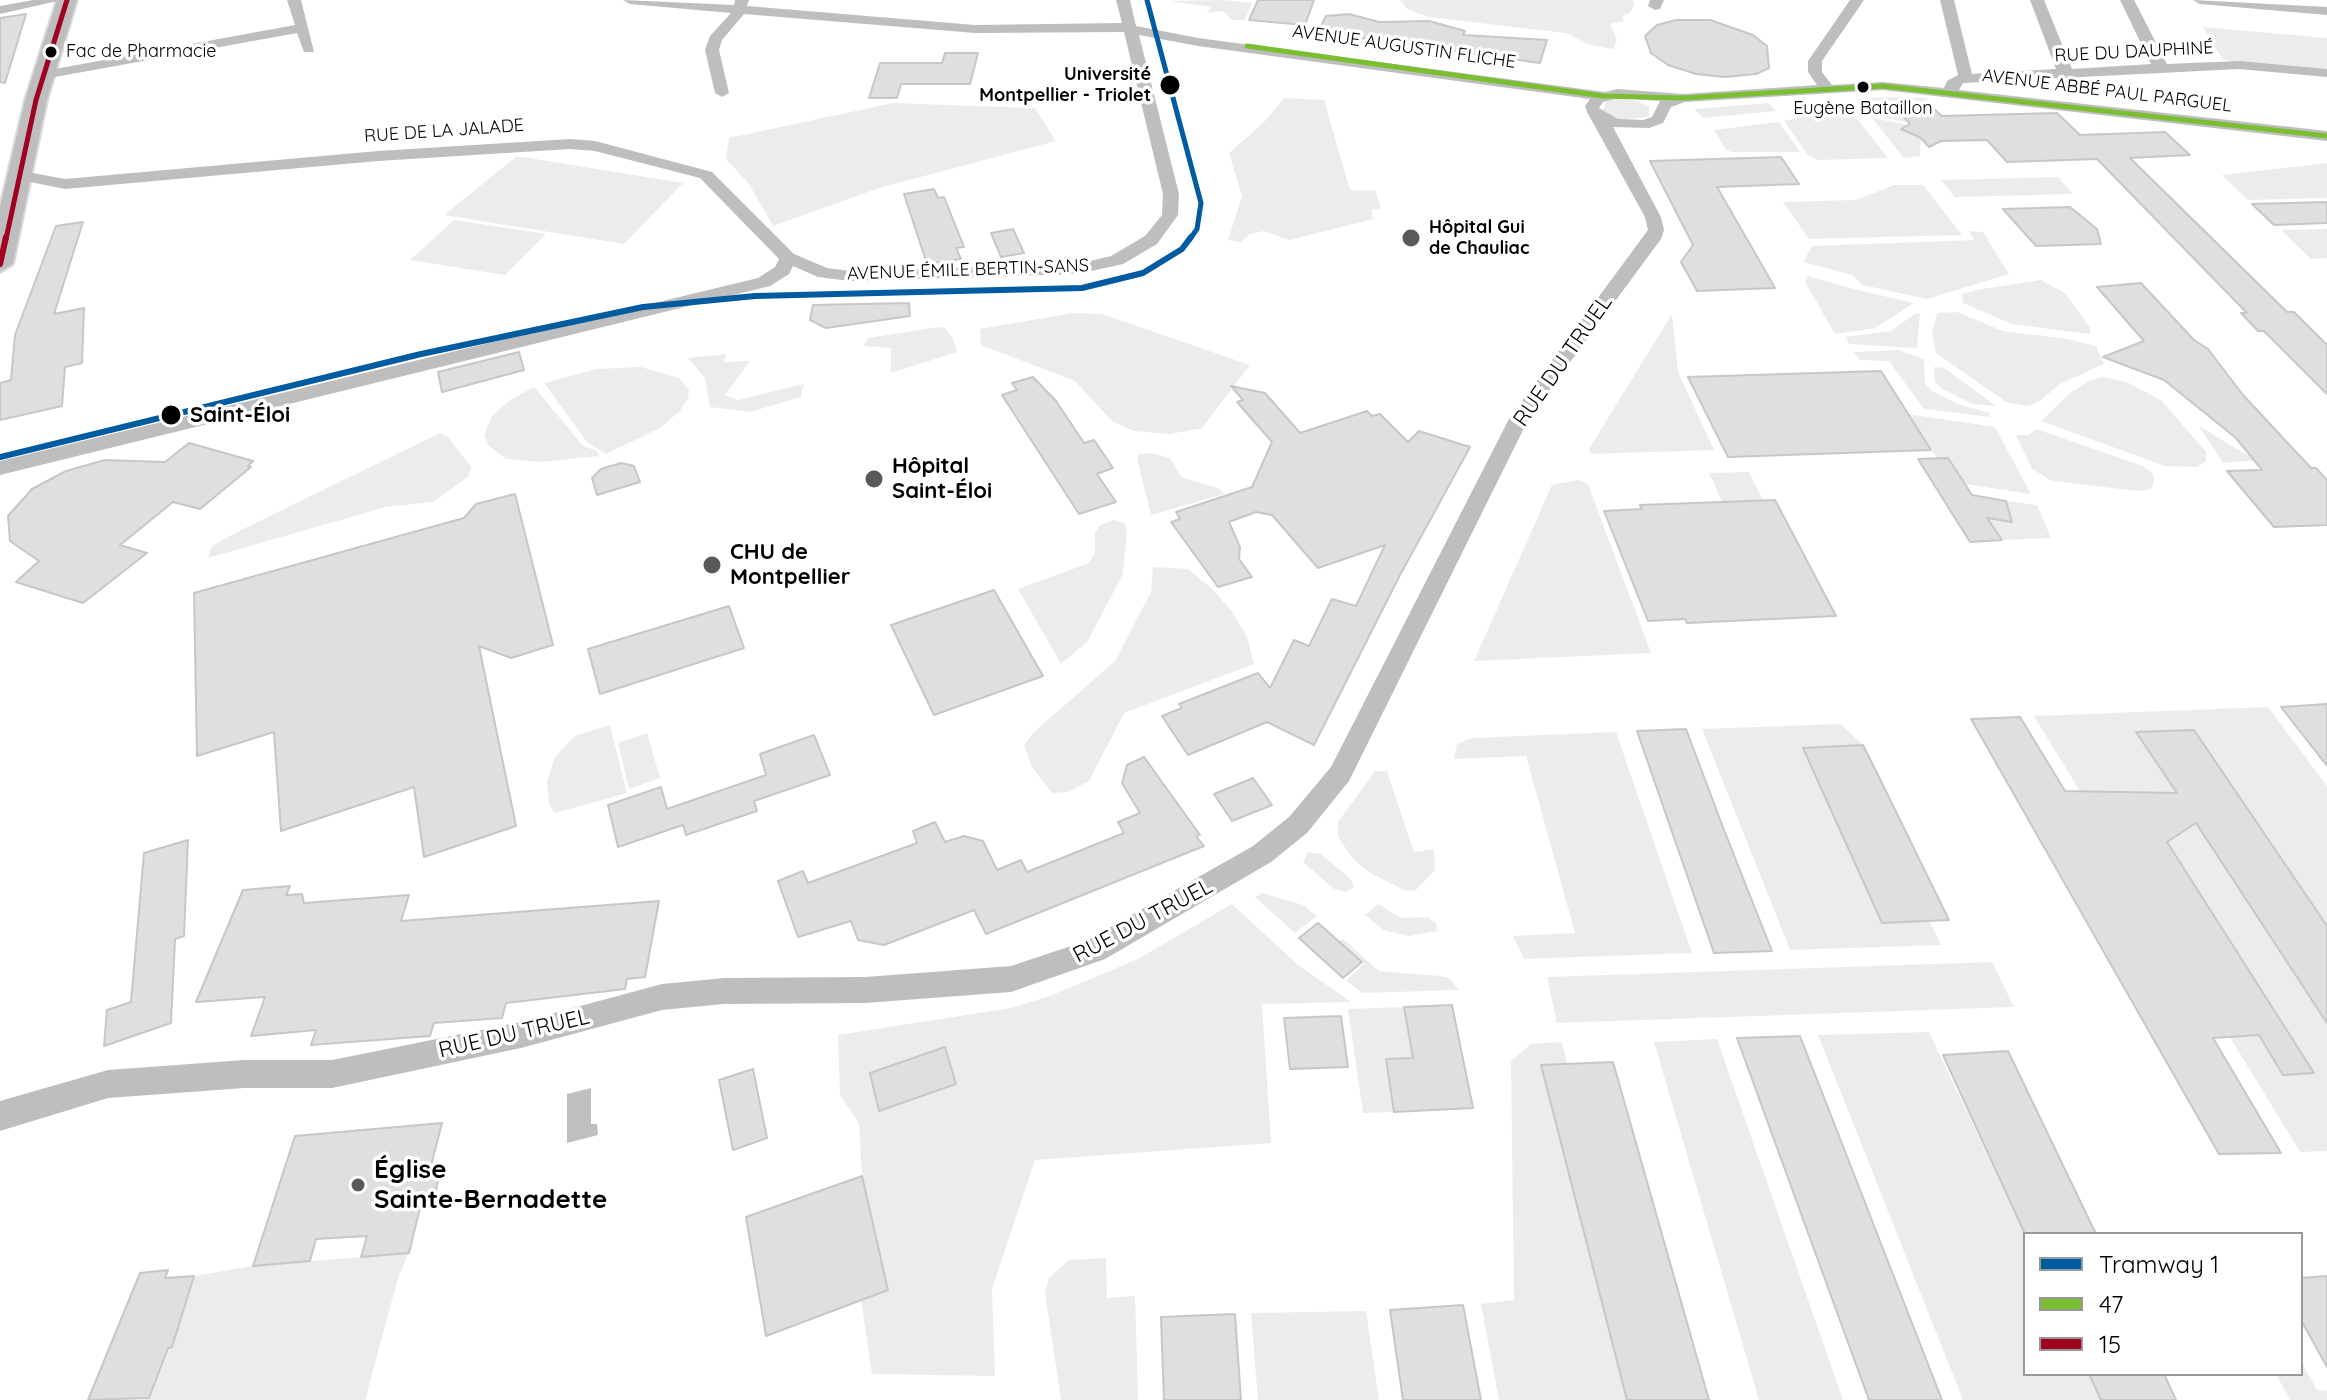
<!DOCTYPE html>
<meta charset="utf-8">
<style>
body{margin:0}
#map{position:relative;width:2327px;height:1400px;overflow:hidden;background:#fff;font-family:Quicksand,sans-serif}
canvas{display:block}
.legend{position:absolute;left:2023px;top:1232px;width:280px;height:144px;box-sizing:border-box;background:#fff;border:2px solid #999;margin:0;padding:10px 14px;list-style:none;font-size:24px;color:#000}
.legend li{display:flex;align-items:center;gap:16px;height:40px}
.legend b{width:40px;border:2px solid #999}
</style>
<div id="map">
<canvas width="2327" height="1400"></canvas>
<ul class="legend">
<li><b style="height:10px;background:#005ba1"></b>Tramway 1</li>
<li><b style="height:10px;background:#7bbe31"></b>47</li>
<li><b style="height:10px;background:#a00021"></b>15</li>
</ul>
</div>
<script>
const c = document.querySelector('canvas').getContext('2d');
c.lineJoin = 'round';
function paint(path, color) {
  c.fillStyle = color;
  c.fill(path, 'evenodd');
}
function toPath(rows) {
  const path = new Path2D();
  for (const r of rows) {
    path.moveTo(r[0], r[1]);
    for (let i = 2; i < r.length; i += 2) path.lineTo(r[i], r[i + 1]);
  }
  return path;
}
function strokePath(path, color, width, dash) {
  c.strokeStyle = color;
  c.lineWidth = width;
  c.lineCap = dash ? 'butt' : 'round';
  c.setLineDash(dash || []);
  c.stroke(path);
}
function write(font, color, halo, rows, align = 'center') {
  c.font = font + ' Quicksand,sans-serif';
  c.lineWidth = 7;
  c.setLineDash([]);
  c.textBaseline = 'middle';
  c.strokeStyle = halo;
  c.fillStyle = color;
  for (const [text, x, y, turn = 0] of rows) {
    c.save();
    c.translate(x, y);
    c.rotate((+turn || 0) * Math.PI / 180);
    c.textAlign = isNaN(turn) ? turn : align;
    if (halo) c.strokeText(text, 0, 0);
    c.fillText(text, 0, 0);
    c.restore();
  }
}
paint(toPath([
 [1223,0,1252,3,1245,20,1232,20,1223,11,1207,13,1211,7,1169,1],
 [1400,0,1633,0,1634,5,1630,13,1623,15,1623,21,1610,24,1617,40,1613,49,1590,45,1566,33,1428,17,1407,9],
 [2203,27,2327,38,2327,70,2223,60],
 [1284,98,1324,100,1350,190,1375,190,1381,209,1371,210,1373,219,1289,240,1264,231,1250,234,1241,242,1228,240,1242,196,1229,153,1264,122],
 [1629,98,1649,106,1649,117,1621,120,1603,111,1607,100],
 [1869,98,1893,97,1927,98,1923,115,1903,117,1909,123,1869,114,1861,104],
 [893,103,1035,108,1056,141,879,188,773,226,749,184,726,159,729,138],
 [1768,103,1776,111,1703,118,1694,109],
 [1825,112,1848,115,1858,120,1888,158,1818,160,1808,155,1784,121],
 [1872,118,1909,125,1902,129,1921,138,1920,156,1904,158],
 [1779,122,1800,152,1732,152,1726,150,1714,130],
 [517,156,683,183,624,244,444,215],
 [2327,163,2327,198,2248,200,2222,175],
 [2058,177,2073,194,1955,197,1941,180],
 [1894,185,1923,185,1962,235,1809,239,1783,202,1856,200],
 [454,220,546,234,505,275,410,260],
 [2327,229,2327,258,2311,259,2281,230],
 [1969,231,1983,232,2009,274,1927,299,1863,285,1852,275,1803,262,1812,246,1974,240],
 [1808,276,1853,289,1914,303,1875,328,1835,334,1805,282],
 [2041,280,2065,293,2090,328,2090,334,2012,324,1963,303,1962,294,1976,290],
 [1957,312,2003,331,2068,339,2096,346,2104,364,2060,384,2037,403,2027,406,2006,402,1936,353,1932,333,1937,313],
 [1073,313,1102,314,1250,365,1202,428,1170,434,1134,431,1112,421,1075,381,981,345,980,329],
 [1916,313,1920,314,1917,348,1849,344,1845,337,1891,331],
 [1672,314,1678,372,1714,450,1591,454,1589,449],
 [939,327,945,328,953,339,957,352,891,373,891,348,864,346,868,338],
 [1898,350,1924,359,1925,383,1932,391,1960,405,1990,413,1989,417,1924,409,1889,361,1860,360,1854,352],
 [726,354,724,362,750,361,725,395,737,400,804,384,801,397,750,412,710,407,705,378,688,358],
 [641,367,679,378,689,390,688,398,680,411,660,428,606,454,587,442,544,383,596,369],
 [1934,367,1944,368,1996,406,1973,404,1942,389,1935,382],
 [2103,377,2127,382,2162,401,2206,452,2206,461,2197,467,2165,466,2041,421,2070,393,2089,381],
 [534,387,583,446,597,451,599,456,542,462,506,459,489,446,484,435,492,416,510,400],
 [1908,414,1995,427,2031,494,1965,484,1948,458,1937,458],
 [2199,426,2237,449,2258,460,2223,463],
 [2036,429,2143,466,2153,474,2154,481,2151,489,2138,491,2052,481,2032,469,2016,435,2028,435],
 [440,433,448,437,471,467,468,477,433,502,386,507,208,558,212,546,241,530],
 [1152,453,1170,458,1181,477,1220,489,1224,494,1151,515,1137,459,1139,454],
 [1749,472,1763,500,1722,501,1709,473],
 [1579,480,1588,484,1651,653,1474,661,1552,485],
 [2006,501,2037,505,2051,538,2002,540,1987,518,2011,522],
 [1114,520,1124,523,1127,531,1123,574,1087,642,1061,664,1018,589,1089,563,1095,552,1095,533,1100,525],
 [1153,567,1188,569,1210,587,1231,610,1247,637,1254,664,1124,713,1089,781,1068,792,1052,793,1032,767,1024,745,1034,732,1115,661,1151,592],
 [2268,707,2327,786,2327,1151,2300,1152,2034,716],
 [1841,724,1863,745,1804,748,1929,920,1941,945,1790,950,1702,729],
 [610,725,627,793,555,813,549,805,547,781,555,757,575,736],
 [1616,732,1692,953,1524,959,1513,936,1575,933,1526,756,1454,759,1457,744,1472,738],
 [647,733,660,778,629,789,618,743],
 [1375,771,1387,771,1414,852,1434,849,1435,870,1416,890,1406,891,1370,873,1353,859,1338,837,1338,822],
 [1308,852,1321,854,1351,879,1354,887,1346,892,1334,889,1303,862],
 [1262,893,1303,905,1317,916,1295,933,1255,897],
 [1232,904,1297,964,1351,1002,1262,1004,1271,1143,1035,1160,992,1289,995,1376,872,1374,861,1300,888,1289,862,1176,859,1123,840,1095,838,1035,1011,1008,1050,996,1138,959],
 [1378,904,1401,918,1427,917,1436,923,1437,931,1409,936,1383,930,1365,915],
 [1343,939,1379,971,1440,976,1449,978,1459,990,1362,993,1346,980,1364,964,1339,942],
 [1992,962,2014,1007,1557,1023,1547,977],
 [1404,1007,1413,1058,1386,1059,1394,1112,1363,1113,1348,1009],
 [1929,1032,2025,1235,2025,1374,2088,1374,2100,1400,1963,1400,1818,1035],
 [1717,1039,1843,1400,1759,1400,1654,1042],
 [1562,1042,1567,1064,1541,1066,1627,1400,1499,1400,1481,1304,1514,1300,1511,1061,1531,1044],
 [409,1253,398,1278,365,1400,142,1400,150,1398,168,1348,172,1347,194,1276,253,1266],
 [1106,1258,1107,1298,1135,1296,1138,1400,1061,1400,1045,1293,1049,1278,1069,1260],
 [1366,1311,1379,1400,1258,1400,1251,1313],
 [2301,1361,2317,1390,2327,1390,2327,1400,2290,1400,2276,1374,2301,1374]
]), '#ececec');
paint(toPath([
 [591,1088,591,1124,597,1124,598,1135,567,1143,567,1094]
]), '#bfbfbf');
const building = toPath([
 [1258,0,1314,0,1305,25,1249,20,1258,0],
 [26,14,5,83,0,82,0,18,26,14],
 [1349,14,1379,22,1429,21,1465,31,1463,35,1547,40,1540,63,1318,32,1326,16,1349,14],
 [1676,20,1710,20,1753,35,1767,46,1769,68,1756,74,1725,77,1696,74,1668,65,1651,53,1645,36,1657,25,1676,20],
 [945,53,978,53,970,84,901,84,897,98,869,98,880,63,942,63,945,53],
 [1935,110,1942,116,2057,113,2080,135,2165,132,2190,155,2130,158,2287,312,2294,312,2327,345,2327,394,2264,331,2258,331,2241,313,2247,313,2097,159,2007,162,1987,140,1941,141,1929,147,1921,138,1901,129,1910,124,1903,116,1935,110],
 [1781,157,1799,184,1717,187,1775,288,1697,291,1681,262,1693,245,1650,161,1781,157],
 [934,189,938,198,944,197,964,247,956,248,961,259,927,264,904,194,934,189],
 [2327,202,2327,223,2274,225,2252,204,2327,202],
 [2070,207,2097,229,2101,244,2036,246,2003,209,2070,207],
 [83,222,54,314,84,308,82,363,65,367,62,406,0,420,0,383,11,380,15,335,56,226,83,222],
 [1013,229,1024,253,1001,257,991,233,1013,229],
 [2141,283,2194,340,2208,349,2243,395,2311,468,2316,468,2327,480,2327,525,2274,527,2227,471,2262,470,2236,438,2164,380,2103,357,2144,341,2097,287,2141,283],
 [909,303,910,316,826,328,810,320,813,305,909,303],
 [519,352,524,370,442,392,438,372,519,352],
 [1881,371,1931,450,1728,457,1688,377,1881,371],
 [1033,377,1056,401,1084,443,1094,440,1113,468,1097,474,1116,502,1079,514,1002,395,1017,390,1012,383,1033,377],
 [1231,386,1265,393,1300,433,1367,411,1372,416,1380,414,1408,442,1419,431,1470,447,1400,575,1314,745,1267,722,1188,755,1162,716,1182,708,1179,704,1258,673,1270,688,1294,640,1309,646,1332,599,1356,606,1385,545,1318,568,1272,515,1256,512,1229,522,1240,547,1239,559,1252,577,1218,587,1171,522,1180,519,1176,512,1252,487,1272,442,1237,402,1243,400,1231,386],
 [189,443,253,461,248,466,251,467,200,509,173,502,120,545,147,553,83,603,16,582,39,561,10,541,8,516,32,489,66,471,105,460,165,462,189,443],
 [1948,458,1972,495,2006,501,2012,522,1987,518,2002,540,1970,542,1918,459,1948,458],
 [621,463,634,466,640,482,597,495,592,478,601,469,621,463],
 [515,494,553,645,511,658,479,646,516,826,424,857,414,787,281,831,274,732,197,756,194,593,464,518,476,504,515,494],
 [1775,500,1836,616,1687,623,1685,619,1648,621,1604,511,1642,509,1640,505,1775,500],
 [994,590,1043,676,934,715,891,625,994,590],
 [729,606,744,648,600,694,588,649,729,606],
 [2327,704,2327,766,2281,707,2327,704],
 [2020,717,2065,791,2177,793,2136,732,2194,730,2327,926,2327,1023,2196,823,2167,842,2314,1073,2283,1075,2259,1035,2213,1038,2281,1153,2219,1154,1971,719,2020,717],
 [1686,729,1724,830,1772,951,1714,953,1637,731,1686,729],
 [814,735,830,775,754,801,757,811,686,835,683,825,618,847,608,805,661,787,667,809,766,775,760,754,814,735],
 [1863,745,1877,773,1949,920,1882,923,1803,748,1863,745],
 [1144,757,1200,835,1196,836,1204,846,986,934,974,910,884,945,858,940,851,921,798,937,778,881,803,871,808,883,917,843,913,831,935,822,945,842,964,836,983,841,997,870,1021,860,1027,872,1124,833,1118,822,1140,813,1122,783,1127,765,1144,757],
 [1253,778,1272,805,1232,821,1214,794,1253,778],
 [188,840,184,936,175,939,171,1023,104,1046,107,1010,131,1002,144,853,188,840],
 [290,886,286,895,302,894,304,903,409,895,401,921,659,901,645,977,627,979,625,989,506,1003,502,1018,434,1023,430,1036,311,1045,316,1030,251,1036,265,997,196,1002,243,890,290,886],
 [1318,923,1362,962,1343,978,1299,938,1318,923],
 [1452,1005,1473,1108,1394,1112,1386,1059,1413,1058,1404,1007,1452,1005],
 [1341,1016,1348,1067,1290,1069,1284,1018,1341,1016],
 [1800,1036,1942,1400,1869,1400,1737,1038,1800,1036],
 [945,1047,956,1084,879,1111,870,1073,945,1047],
 [2008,1051,2096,1234,2025,1234,1943,1055,2008,1051],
 [1613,1062,1709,1400,1627,1400,1541,1065,1613,1062],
 [753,1069,767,1138,733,1150,719,1080,753,1069],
 [442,1123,431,1166,440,1171,434,1199,420,1208,409,1253,361,1257,367,1236,316,1239,310,1261,253,1266,295,1136,442,1123],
 [862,1176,888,1290,766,1336,746,1217,862,1176],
 [168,1270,165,1278,194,1276,172,1347,168,1348,149,1398,88,1400,140,1273,168,1270],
 [2327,1276,2327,1367,2301,1320,2301,1278,2327,1276],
 [1463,1305,1481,1400,1403,1400,1390,1310,1463,1305],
 [1235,1314,1241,1400,1164,1400,1161,1317,1235,1314],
 [2089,1374,2164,1374,2176,1400,2101,1400,2089,1374]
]);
paint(building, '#dfdfdf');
strokePath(building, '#c7c7c7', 2);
const primary = toPath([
 [57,0,77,0,47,100,13,264,0,272,0,207,25,100,57,0]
]);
strokePath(primary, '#dbdbdb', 4);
paint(toPath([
 [33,0,62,0,0,14,0,6,33,0],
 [287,0,301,0,314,52,304,52,297,33,44,79,37,75,44,71,295,25,287,0],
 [623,0,734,5,735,0,749,0,747,6,975,25,1122,23,1116,0,1130,0,1136,26,1198,38,1605,92,1617,89,1683,94,1817,85,1808,72,1808,61,1850,0,1864,0,1822,61,1822,72,1832,85,1883,82,1944,88,1947,81,1958,75,1940,0,1954,0,1972,74,2056,69,2030,0,2044,0,2072,69,2151,64,2120,0,2134,0,2167,64,2239,61,2327,69,2327,77,2239,69,1963,83,1959,90,2327,131,2327,141,1883,90,1685,102,1671,107,1663,123,1649,128,1613,127,1661,217,1664,230,1661,239,1529,418,1349,781,1307,833,1271,862,1105,959,1011,992,865,1003,724,1004,662,1010,521,1048,332,1088,244,1088,108,1098,0,1131,0,1101,108,1070,244,1060,332,1060,521,1022,662,984,724,978,865,977,1011,966,1086,941,1253,846,1289,817,1331,767,1510,417,1648,230,1645,217,1587,112,1585,106,1590,99,1198,46,1139,35,1179,194,1178,215,1157,244,1123,264,1078,274,850,281,818,277,793,266,789,274,770,286,0,475,0,461,758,278,775,267,779,259,700,178,595,151,570,149,378,161,65,189,16,179,16,173,22,171,65,179,378,151,570,139,595,141,712,172,794,254,827,268,850,271,1078,264,1111,256,1145,236,1162,215,1163,194,1124,32,975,33,744,14,722,40,719,50,729,93,722,97,715,93,705,50,710,36,731,13,630,4,623,0],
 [1618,98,1660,101,1652,117,1643,120,1618,119,1599,108,1603,102,1618,98],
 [1650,0,1664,0,1660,9,1655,10,1648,6,1650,0],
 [2193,0,2327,7,2327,15,2200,4,2193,0]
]), '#bebebe');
paint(primary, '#bebebe');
strokePath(toPath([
 [1247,46,1603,96,1683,98,1883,86,2327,136]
]), '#7bbe31', 5);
strokePath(toPath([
 [6,239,36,100,67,0]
]), '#a00021', 5);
strokePath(toPath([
 [0,264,6,237]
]), '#a00021', 6);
strokePath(toPath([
 [1147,0,1201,203,1197,229,1190,239]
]), '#005ba1', 5);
strokePath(toPath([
 [0,457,421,354,643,307,755,296,1082,288,1143,273,1182,249,1191,237]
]), '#005ba1', 6);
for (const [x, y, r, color] of [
 [51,52,7,"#000"],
 [1170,85,11,"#000"],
 [1863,87,7,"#000"],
 [1411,238,10,"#595959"],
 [171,415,11,"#000"],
 [874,479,10,"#595959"],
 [712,565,10,"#595959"],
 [358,1185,8,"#595959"]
]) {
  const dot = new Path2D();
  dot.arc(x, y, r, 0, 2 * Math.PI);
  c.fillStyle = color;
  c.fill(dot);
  strokePath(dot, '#fff', 3);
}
write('18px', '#000', '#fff', [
 ["AVENUE AUGUSTIN FLICHE",1404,47,8],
 ["RUE DU DAUPHINÉ",2134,52,-3],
 ["AVENUE ABBÉ PAUL PARGUEL",2107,91,7],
 ["RUE DE LA JALADE",444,131,-4],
 ["AVENUE ÉMILE BERTIN-SANS",968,270,-2]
]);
write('18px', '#000', '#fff', [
 ["Fac de Pharmacie",66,52],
 ["Eugène Bataillon",1863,109,"center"]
], 'left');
write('bold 18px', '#000', '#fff', [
 ["Université",1151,75],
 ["Montpellier - Triolet",1151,96]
], 'right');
write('bold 18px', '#000', '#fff', [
 ["Hôpital Gui",1429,228],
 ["de Chauliac",1429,249]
], 'left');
write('22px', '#000', '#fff', [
 ["RUE DU TRUEL",1563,361,-55],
 ["RUE DU TRUEL",1143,921,-28],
 ["RUE DU TRUEL",514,1034,-13]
]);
write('bold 22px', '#000', '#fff', [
 ["Saint-Éloi",190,415]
], 'left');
write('bold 22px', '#000', '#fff', [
 ["Hôpital",892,466],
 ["Saint-Éloi",892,491],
 ["CHU de",730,552],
 ["Montpellier",730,577]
], 'left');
write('bold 26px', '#000', '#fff', [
 ["Église",374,1170],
 ["Sainte-Bernadette",374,1200]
], 'left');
</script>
